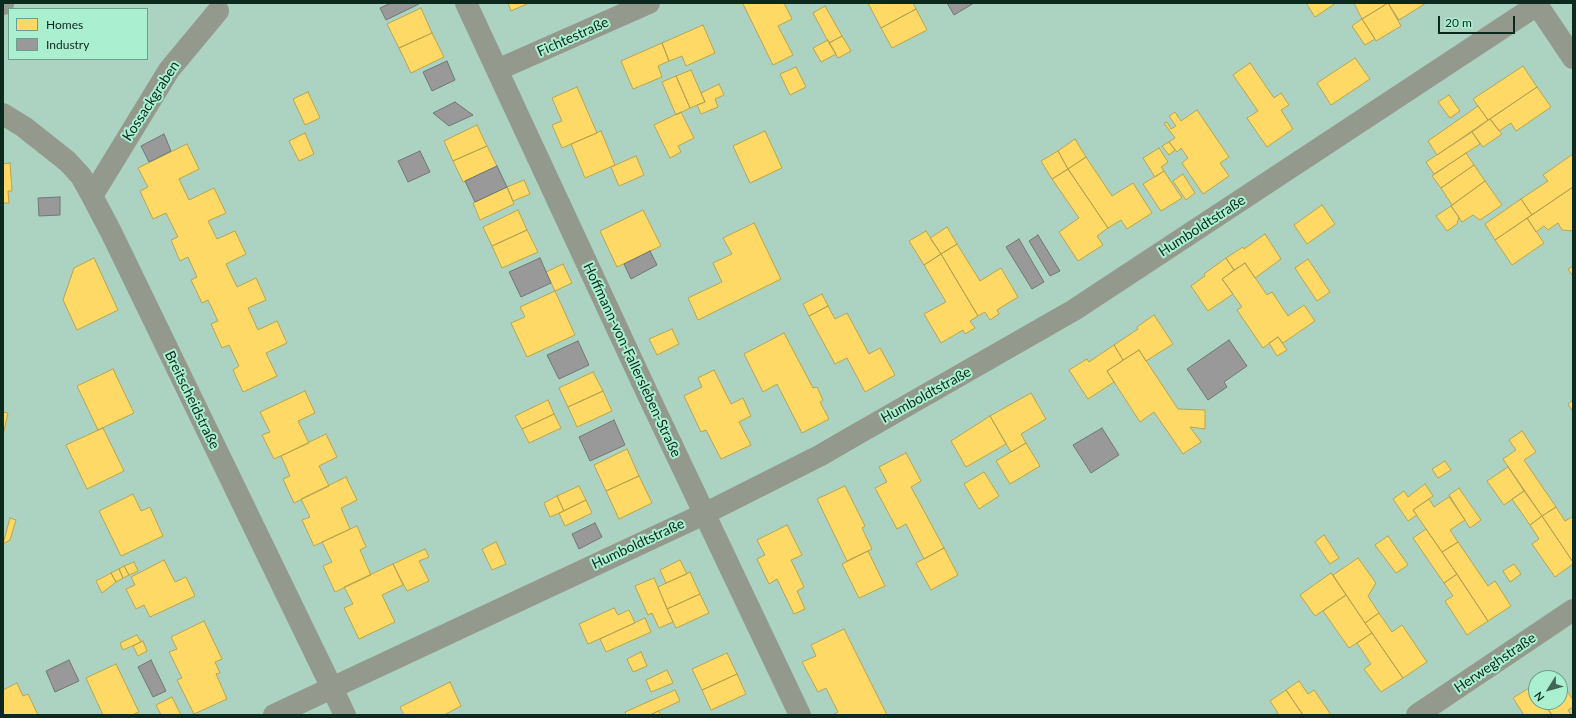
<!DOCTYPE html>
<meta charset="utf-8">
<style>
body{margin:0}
#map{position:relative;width:1576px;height:718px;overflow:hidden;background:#acd3c2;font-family:Lato,sans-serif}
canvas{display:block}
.frame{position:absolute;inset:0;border:4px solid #0c291e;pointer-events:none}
.legend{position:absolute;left:8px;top:8px;width:140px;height:52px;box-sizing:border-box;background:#aaefd0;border:1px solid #6ba089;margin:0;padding:5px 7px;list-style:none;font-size:12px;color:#0c291e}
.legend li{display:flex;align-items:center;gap:8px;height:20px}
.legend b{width:20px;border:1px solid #6ba089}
.north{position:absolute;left:1528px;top:670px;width:40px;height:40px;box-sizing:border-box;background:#aaefd0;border:1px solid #6ba089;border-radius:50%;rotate:233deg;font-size:11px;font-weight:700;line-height:16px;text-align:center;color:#0c291e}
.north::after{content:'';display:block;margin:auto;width:14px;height:18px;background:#446457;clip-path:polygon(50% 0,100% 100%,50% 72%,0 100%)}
.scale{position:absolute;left:1438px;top:16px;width:77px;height:18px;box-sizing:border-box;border:2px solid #0c291e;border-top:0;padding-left:5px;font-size:12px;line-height:14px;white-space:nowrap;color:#0c291e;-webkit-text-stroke:3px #aaefd0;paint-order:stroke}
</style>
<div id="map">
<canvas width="1576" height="718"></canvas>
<div class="frame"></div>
<ul class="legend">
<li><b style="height:11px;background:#ffd966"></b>Homes</li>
<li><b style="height:11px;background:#999"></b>Industry</li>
</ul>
<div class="north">N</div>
<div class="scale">20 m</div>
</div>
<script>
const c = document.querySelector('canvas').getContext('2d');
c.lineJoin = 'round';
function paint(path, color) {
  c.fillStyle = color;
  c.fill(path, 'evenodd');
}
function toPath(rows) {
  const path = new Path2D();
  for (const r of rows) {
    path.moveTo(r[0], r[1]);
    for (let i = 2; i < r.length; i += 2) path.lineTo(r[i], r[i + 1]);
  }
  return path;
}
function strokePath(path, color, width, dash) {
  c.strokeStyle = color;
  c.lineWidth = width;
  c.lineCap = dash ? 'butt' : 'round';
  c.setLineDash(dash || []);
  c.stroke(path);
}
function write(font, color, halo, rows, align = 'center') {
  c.font = font + ' Lato,sans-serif';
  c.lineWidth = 4;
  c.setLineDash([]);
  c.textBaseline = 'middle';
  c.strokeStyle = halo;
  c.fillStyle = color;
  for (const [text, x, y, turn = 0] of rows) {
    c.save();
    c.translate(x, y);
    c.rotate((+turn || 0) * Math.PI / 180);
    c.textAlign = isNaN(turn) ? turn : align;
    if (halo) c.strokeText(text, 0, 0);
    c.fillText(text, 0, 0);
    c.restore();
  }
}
const homes = toPath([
 [508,3,529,3,511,11,508,3],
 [744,3,784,3,792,19,778,26,793,55,773,65,743,4,744,3],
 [868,3,913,3,916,9,881,28,868,3],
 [1306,3,1336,3,1315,17,1306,3],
 [1354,3,1388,3,1362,19,1354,3],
 [1388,3,1426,3,1399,20,1388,3],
 [1388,3,1401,26,1376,41,1362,19,1388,3],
 [825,6,842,36,829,43,813,13,825,6],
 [421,8,432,33,399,48,387,24,421,8],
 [916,9,927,30,892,48,881,28,916,9],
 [1362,19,1375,39,1365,45,1352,26,1362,19],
 [703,25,715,53,686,66,682,56,669,61,662,43,703,25],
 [432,33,444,57,411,73,399,48,432,33],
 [842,36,851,51,838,58,829,43,842,36],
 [828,40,836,54,821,62,813,48,828,40],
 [662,43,669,61,658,66,662,77,633,89,621,61,662,43],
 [1355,58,1370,79,1331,105,1317,83,1355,58],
 [1250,63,1274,98,1281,93,1289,105,1281,110,1293,129,1267,147,1247,118,1258,111,1233,75,1250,63],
 [1523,66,1537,87,1488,120,1473,99,1523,66],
 [796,67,806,87,790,95,780,74,796,67],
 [691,70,705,102,690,108,676,76,691,70],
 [676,76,690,108,676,115,662,82,676,76],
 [719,84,724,95,715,99,718,107,701,114,697,105,705,102,701,93,719,84],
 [577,87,597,133,562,148,552,125,562,121,552,98,577,87],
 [1537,87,1551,107,1516,131,1511,123,1499,131,1490,119,1537,87],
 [308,92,320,118,305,125,293,99,308,92],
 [1449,95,1460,111,1450,118,1438,102,1449,95],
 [1478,106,1488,120,1437,155,1428,141,1478,106],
 [1197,110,1229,157,1220,163,1229,176,1203,194,1182,163,1188,158,1181,148,1177,152,1169,142,1175,138,1164,123,1167,122,1171,129,1176,126,1169,116,1175,112,1181,121,1197,110],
 [681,112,694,138,678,146,681,152,670,158,654,125,681,112],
 [1490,119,1502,134,1483,147,1472,132,1490,119],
 [477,125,487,146,453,161,444,141,477,125],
 [601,131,615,165,585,178,571,144,601,131],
 [765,131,782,168,750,183,733,146,765,131],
 [1472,132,1480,144,1434,174,1426,162,1472,132],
 [305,133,314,154,299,161,289,141,305,133],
 [1075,139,1086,157,1068,169,1058,151,1075,139],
 [1169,142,1175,150,1169,155,1162,146,1169,142],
 [187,144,199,169,179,179,189,200,214,188,226,213,208,221,217,239,235,231,246,254,226,264,237,287,256,278,266,300,248,308,258,330,277,321,287,343,266,353,277,376,243,392,233,370,239,366,229,345,222,348,211,324,218,321,208,300,202,303,191,280,197,277,188,257,180,261,171,240,178,237,166,213,153,219,140,191,148,187,138,168,187,144],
 [487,146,497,166,463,182,453,161,487,146],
 [1159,148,1168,162,1161,167,1164,171,1155,177,1143,158,1159,148],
 [1058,151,1068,169,1052,179,1041,161,1058,151],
 [1466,153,1474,165,1441,188,1432,176,1466,153],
 [1573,154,1573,187,1532,215,1521,199,1548,181,1543,175,1573,154],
 [636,156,644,175,619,186,611,167,636,156],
 [1086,157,1112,196,1133,183,1152,213,1127,229,1121,220,1108,228,1068,169,1086,157],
 [10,163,12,191,8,191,9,203,3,203,3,164,10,163],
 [1474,165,1485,181,1452,205,1441,188,1474,165],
 [1068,169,1108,228,1097,236,1103,245,1078,261,1059,232,1079,218,1052,179,1068,169],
 [1164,171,1182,198,1161,211,1143,184,1164,171],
 [1183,174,1195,193,1186,200,1173,181,1183,174],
 [524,180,530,194,513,201,507,187,524,180],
 [1485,181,1502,205,1480,220,1473,215,1462,222,1451,206,1485,181],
 [507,187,514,204,480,220,473,203,507,187],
 [1573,187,1573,231,1562,230,1558,223,1548,230,1544,226,1536,232,1527,218,1573,187],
 [1521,199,1532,215,1495,240,1485,224,1521,199],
 [1322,205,1335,224,1307,244,1294,225,1322,205],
 [1451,206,1459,217,1457,224,1447,231,1436,216,1451,206],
 [518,210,527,230,492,246,483,227,518,210],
 [643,210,661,246,617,267,600,231,643,210],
 [1527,218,1544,243,1512,265,1495,240,1527,218],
 [754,223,781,279,698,320,688,298,722,282,713,263,732,254,723,238,754,223],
 [947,227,957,244,941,254,930,238,947,227],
 [527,230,538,252,502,268,492,246,527,230],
 [926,231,941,254,924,265,909,241,926,231],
 [1265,234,1281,259,1255,278,1245,263,1234,270,1226,258,1243,247,1244,249,1265,234],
 [957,244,980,281,1001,268,1018,297,997,310,999,314,990,320,985,312,978,316,941,254,957,244],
 [941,254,978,316,970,321,975,328,965,334,963,330,941,343,924,314,946,302,924,265,941,254],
 [94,258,118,310,77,330,63,300,74,268,94,258],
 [1226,258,1234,270,1222,279,1233,294,1208,311,1191,286,1205,276,1204,274,1226,258],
 [1308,259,1330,292,1317,301,1295,268,1308,259],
 [1245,263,1267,295,1272,292,1288,316,1304,305,1315,321,1283,343,1278,337,1263,348,1237,310,1242,307,1222,279,1245,263],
 [563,264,572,283,555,291,546,272,563,264],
 [1573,266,1573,276,1568,269,1573,266],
 [555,291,575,335,527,357,511,323,525,317,520,307,555,291],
 [822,294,828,306,809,316,803,304,822,294],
 [828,306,835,319,847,313,869,354,880,348,895,375,865,392,847,358,835,364,809,316,828,306],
 [1154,315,1173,344,1146,361,1139,350,1123,360,1114,345,1138,329,1137,327,1154,315],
 [672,329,679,344,657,355,649,339,672,329],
 [784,333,813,388,817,387,823,400,820,402,829,419,802,433,777,384,763,392,744,354,784,333],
 [1278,337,1287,350,1277,356,1269,343,1278,337],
 [1114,345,1123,360,1107,371,1114,382,1088,399,1069,370,1087,359,1089,362,1114,345],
 [1139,350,1178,409,1205,410,1205,429,1190,427,1201,442,1183,454,1154,412,1140,422,1107,371,1139,350],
 [113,369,134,413,98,430,77,386,113,369],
 [714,370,731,404,743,398,751,416,739,422,751,445,721,459,706,430,701,432,684,396,702,387,698,378,714,370],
 [593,372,603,391,568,407,559,388,593,372],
 [305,391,315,413,298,421,309,443,274,459,262,435,270,432,260,412,305,391],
 [603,391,612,411,577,427,568,407,603,391],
 [1031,393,1046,419,1021,434,1026,443,1011,452,990,416,1031,393],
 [548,400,554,414,522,429,515,416,548,400],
 [1573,400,1573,412,1568,404,1573,400],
 [3,412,8,413,3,435,3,412],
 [554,414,561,428,529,443,522,429,554,414],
 [990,416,1006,444,966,467,951,441,990,416],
 [103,428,124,471,87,489,66,445,103,428],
 [1522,431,1536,452,1524,460,1556,507,1542,516,1503,459,1516,450,1509,440,1522,431],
 [326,434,337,457,319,466,329,486,294,503,283,479,290,476,281,456,326,434],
 [1026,443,1040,466,1010,484,996,461,1026,443],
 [627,449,639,476,606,491,594,465,627,449],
 [906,453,921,481,911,487,944,548,924,559,906,524,897,529,875,488,887,482,879,467,906,453],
 [1445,461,1451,470,1438,478,1432,469,1445,461],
 [1508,467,1524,491,1504,505,1487,481,1508,467],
 [984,472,999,496,979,509,964,484,984,472],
 [639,476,652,503,619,519,606,491,639,476],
 [346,477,357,500,341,508,350,529,314,546,302,520,310,517,301,499,346,477],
 [1425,484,1433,496,1413,510,1417,515,1408,521,1393,499,1404,491,1408,497,1425,484],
 [579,486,586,500,564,511,557,496,579,486],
 [845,486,865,526,862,528,872,549,847,561,817,499,845,486],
 [1459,488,1481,520,1470,528,1449,495,1459,488],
 [1524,491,1542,516,1530,525,1512,499,1524,491],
 [133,494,141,511,150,507,163,536,121,556,99,511,133,494],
 [557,496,564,511,550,517,544,503,557,496],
 [1449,497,1465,520,1450,530,1458,542,1442,552,1413,510,1429,499,1434,507,1449,497],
 [586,500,592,513,565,526,559,513,586,500],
 [1556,507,1565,521,1572,517,1573,518,1573,562,1542,516,1556,507],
 [1542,516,1573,562,1573,564,1555,577,1532,544,1539,539,1530,525,1542,516],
 [10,518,16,520,10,540,3,544,10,518],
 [787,525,802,555,791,560,804,587,797,591,805,609,794,614,777,579,769,584,757,559,765,555,757,540,787,525],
 [357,526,366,547,360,550,371,575,335,592,323,566,332,562,322,542,357,526],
 [1426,529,1457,574,1444,583,1413,538,1426,529],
 [1324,535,1339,558,1330,564,1315,542,1324,535],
 [1388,536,1408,565,1396,573,1375,545,1388,536],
 [496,542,506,564,492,570,482,549,496,542],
 [1458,542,1488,586,1495,581,1511,606,1488,621,1442,552,1458,542],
 [944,548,958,575,931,590,916,563,944,548],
 [425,549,429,557,419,561,429,581,407,591,393,564,425,549],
 [868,551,885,586,859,598,842,564,868,551],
 [1358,558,1376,583,1368,596,1379,613,1365,623,1333,575,1358,558],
 [164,560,175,582,186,577,195,596,150,617,144,605,136,609,126,589,135,585,131,577,164,560],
 [680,560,687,574,666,583,660,570,680,560],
 [134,562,138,571,129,575,124,566,134,562],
 [393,564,403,585,382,595,395,622,359,639,344,608,353,604,344,587,393,564],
 [1514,564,1521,574,1510,582,1503,571,1514,564],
 [124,566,129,575,123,578,119,569,124,566],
 [119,569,123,578,116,582,111,573,119,569],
 [690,572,700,594,667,609,658,587,690,572],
 [111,573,116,582,102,593,96,581,111,573],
 [1331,573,1346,595,1315,616,1300,595,1331,573],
 [1457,574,1488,621,1467,635,1445,601,1453,596,1444,583,1457,574],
 [654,578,673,622,659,628,652,613,648,615,635,586,654,578],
 [700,594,709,613,676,628,667,609,700,594],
 [1346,595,1372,633,1349,648,1323,611,1346,595],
 [614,608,618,615,629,610,635,623,588,644,579,624,614,608],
 [1379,613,1392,632,1402,625,1427,662,1403,678,1365,623,1379,613],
 [645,618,651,632,606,652,600,639,645,618],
 [204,621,222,659,215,662,220,673,216,674,227,699,194,714,177,680,182,678,169,652,177,649,171,637,204,621],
 [844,629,887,715,833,715,838,712,826,688,818,692,802,662,816,656,811,645,844,629],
 [1372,633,1403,678,1381,692,1364,669,1371,664,1357,643,1372,633],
 [137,635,141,642,123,650,120,643,137,635],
 [143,641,147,651,138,656,133,646,143,641],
 [641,652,647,666,633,672,627,659,641,652],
 [727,653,737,674,702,690,692,669,727,653],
 [116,664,139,712,132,715,103,715,86,678,116,664],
 [667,670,673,683,651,692,646,680,667,670],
 [1554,671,1559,678,1544,678,1554,671],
 [737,674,746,694,711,710,702,690,737,674],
 [1560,680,1573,700,1573,707,1568,710,1571,715,1552,715,1543,702,1560,702,1560,680],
 [1299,681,1308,694,1314,690,1331,715,1303,715,1286,690,1299,681],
 [450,682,461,706,444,715,404,715,400,707,450,682],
 [17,683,23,696,28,694,38,715,3,715,3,690,17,683],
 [1532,686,1536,691,1536,702,1543,702,1552,715,1524,715,1513,698,1532,686],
 [675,690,680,701,650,715,626,715,625,712,675,690],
 [1286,690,1303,715,1275,715,1278,713,1270,701,1286,690],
 [172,697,181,715,161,715,156,705,172,697],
 [658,711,661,715,650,715,658,711]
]);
paint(homes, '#ffd966');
strokePath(homes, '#b6a450', 1);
const industry = toPath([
 [391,3,418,3,419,4,386,20,380,8,391,3],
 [947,3,974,3,954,15,947,3],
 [447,61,455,80,432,91,423,72,447,61],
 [455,102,473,115,449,126,433,113,455,102],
 [164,134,171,151,149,162,141,146,164,134],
 [420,151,430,172,408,182,398,161,420,151],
 [497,166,507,187,475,202,465,181,497,166],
 [60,197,60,215,39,216,38,198,60,197],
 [1038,235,1060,271,1050,276,1029,241,1038,235],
 [1019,239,1044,282,1032,289,1006,247,1019,239],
 [650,251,657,265,631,279,624,264,650,251],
 [540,258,551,283,521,297,509,272,540,258],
 [1229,340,1247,366,1224,382,1227,387,1208,400,1187,369,1229,340],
 [578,341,589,365,559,379,547,355,578,341],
 [614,420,625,445,590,461,579,437,614,420],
 [1102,428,1119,455,1091,473,1073,445,1102,428],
 [595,523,602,537,579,549,572,534,595,523],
 [69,660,79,681,55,692,46,671,69,660],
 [151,660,166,691,153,697,138,667,151,660]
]);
paint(industry, '#999');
strokePath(industry, '#6f7774', 1);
strokePath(toPath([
 [466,3,649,397,800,715],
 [1536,3,1573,58],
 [3,4,3,3],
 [497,70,649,3],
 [3,114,24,127,67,161,81,176,92,196,111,232,345,715],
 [92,196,169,70,218,11],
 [274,715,704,514,821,455,852,437,1074,310,1537,5],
 [1417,715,1573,610]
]), '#94998d', 22);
write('14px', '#0c291e', '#aaefd0', [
 ["Fichtestraße",573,37,-24],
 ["Kossackgraben",151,101,-57],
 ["Humboldtstraße",1202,226,-33],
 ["Hoffmann-von-Fallersleben-Straße",632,360,65],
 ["Humboldtstraße",926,395,-29],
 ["Breitscheidstraße",192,400,64],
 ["Humboldtstraße",638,544,-25],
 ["Herweghstraße",1495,663,-34]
]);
</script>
